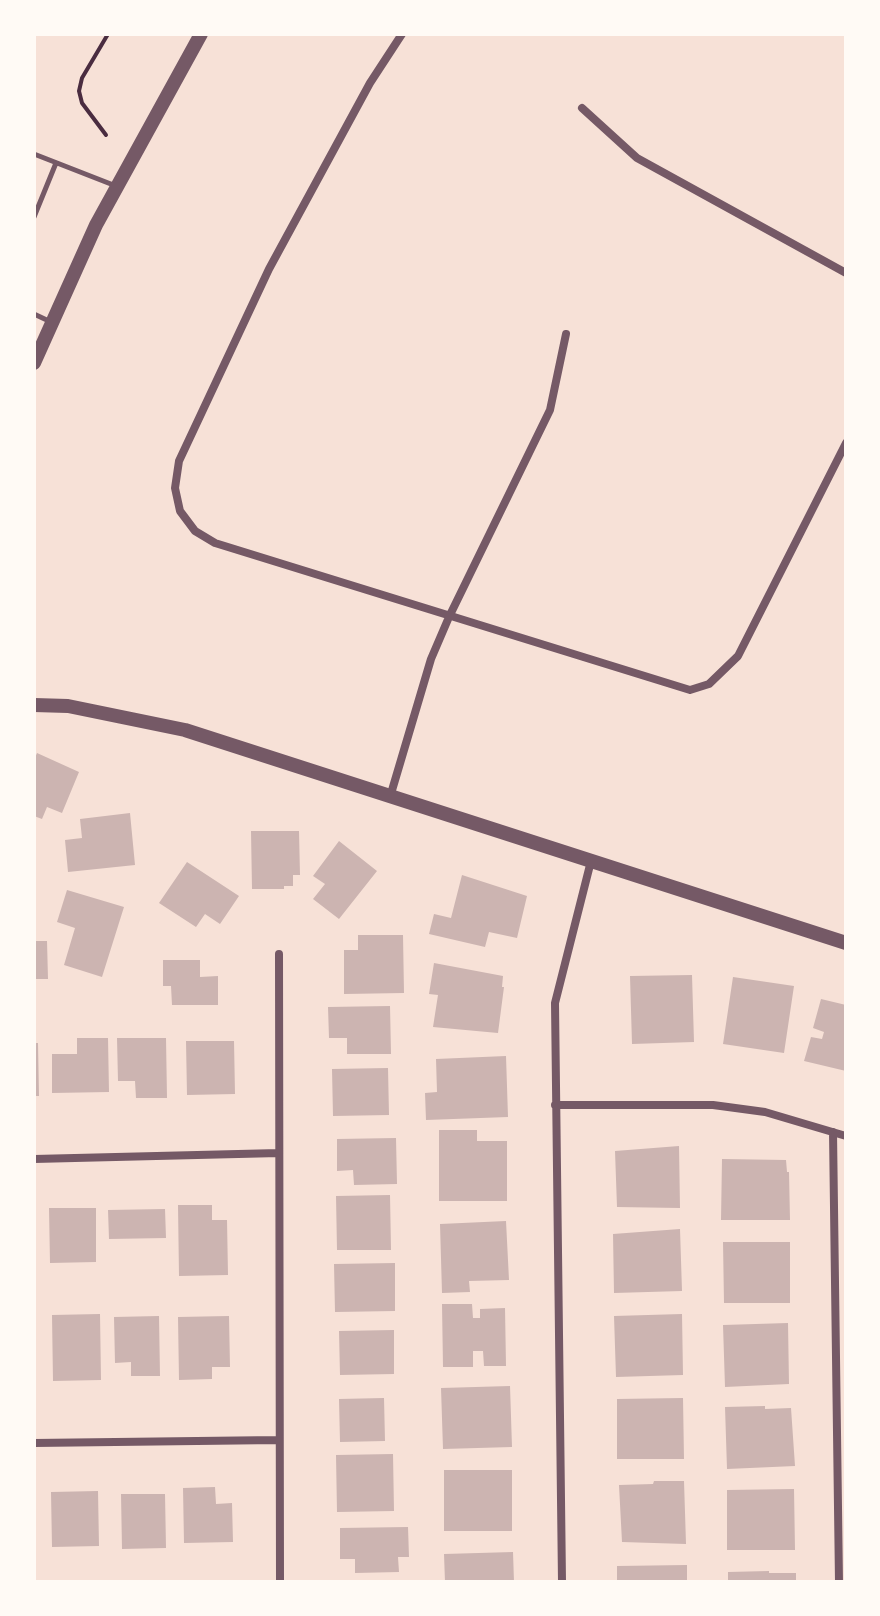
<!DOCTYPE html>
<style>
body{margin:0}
#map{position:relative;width:880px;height:1616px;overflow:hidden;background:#f7e1d7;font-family:Poppins,sans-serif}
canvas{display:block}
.frame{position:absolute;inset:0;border:36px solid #fffaf5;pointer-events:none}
</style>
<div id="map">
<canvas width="880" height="1616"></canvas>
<div class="frame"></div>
</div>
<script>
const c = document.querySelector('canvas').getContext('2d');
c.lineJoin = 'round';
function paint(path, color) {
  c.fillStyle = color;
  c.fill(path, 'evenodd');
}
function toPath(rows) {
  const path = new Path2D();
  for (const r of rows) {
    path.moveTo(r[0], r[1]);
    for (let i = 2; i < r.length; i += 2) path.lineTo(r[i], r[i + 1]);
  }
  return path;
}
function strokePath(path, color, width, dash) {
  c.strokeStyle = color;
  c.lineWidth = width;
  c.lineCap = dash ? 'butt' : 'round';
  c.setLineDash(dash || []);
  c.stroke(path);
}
paint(toPath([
 [37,753,79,772,62,813,47,807,42,819,34,816,34,760],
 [130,813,135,865,68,872,65,840,82,838,80,819],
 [251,831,299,831,300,875,293,875,293,886,284,886,284,889,252,889],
 [339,841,377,871,339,919,313,899,325,884,313,876],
 [187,862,239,896,220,924,205,914,196,927,159,903],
 [462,875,527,896,517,938,489,932,485,947,429,934,434,914,451,918],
 [67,890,124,907,102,977,64,965,75,928,57,922],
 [358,935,403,935,404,993,344,994,344,950,358,950],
 [34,941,47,941,48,979,34,979],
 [163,960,200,960,200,977,218,976,218,1005,172,1005,171,986,163,986],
 [434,963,503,976,502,987,504,987,498,1033,433,1027,438,995,429,994],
 [692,975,694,1042,632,1044,630,976],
 [733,977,794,986,784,1053,723,1044],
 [821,999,846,1005,846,1071,804,1061,811,1037,822,1039,824,1032,813,1028],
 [390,1006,391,1054,347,1054,347,1038,329,1038,328,1007],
 [77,1038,108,1038,109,1092,52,1093,52,1054,77,1054],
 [117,1038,166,1038,167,1098,136,1098,135,1081,118,1081],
 [186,1041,234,1041,235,1094,187,1095],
 [34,1043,38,1043,39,1096,34,1096],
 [506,1056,508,1117,426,1120,425,1093,437,1092,436,1059],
 [388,1068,389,1115,333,1116,332,1069],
 [439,1130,477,1130,477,1141,507,1141,507,1201,439,1201],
 [396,1138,397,1184,354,1185,353,1170,337,1171,337,1139],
 [679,1146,680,1208,617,1207,615,1151],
 [722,1159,786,1160,787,1172,789,1172,790,1220,721,1220],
 [390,1195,391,1250,337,1250,336,1196],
 [178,1205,212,1205,212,1220,227,1220,228,1275,179,1276],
 [49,1208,96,1208,96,1262,50,1263],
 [165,1209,166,1238,109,1239,108,1210],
 [506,1221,509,1280,469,1281,470,1292,442,1293,440,1224],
 [680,1229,682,1291,614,1293,613,1234],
 [723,1242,790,1242,790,1303,724,1303],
 [395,1263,395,1311,335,1312,334,1264],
 [442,1304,472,1304,473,1318,480,1318,480,1309,505,1308,506,1366,484,1366,483,1351,473,1351,473,1367,443,1367],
 [100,1314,101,1380,53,1381,52,1315],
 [682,1314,683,1375,616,1377,614,1316],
 [159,1316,160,1376,131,1376,131,1362,115,1363,114,1317],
 [229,1316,230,1367,212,1367,212,1379,179,1380,178,1317],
 [788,1323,789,1384,725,1387,723,1325],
 [394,1330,394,1374,340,1375,339,1331],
 [510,1386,512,1447,443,1449,441,1388],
 [384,1398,385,1441,340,1442,339,1399],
 [683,1398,684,1459,617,1459,617,1399],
 [765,1406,765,1409,791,1408,795,1466,727,1469,725,1407],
 [393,1454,394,1511,337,1512,336,1455],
 [444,1470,512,1470,512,1531,444,1531],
 [654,1481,684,1481,686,1544,622,1542,619,1485,653,1484],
 [215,1487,216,1504,232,1503,233,1542,184,1543,183,1488],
 [794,1489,795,1550,727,1550,727,1490],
 [98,1491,99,1546,52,1547,51,1492],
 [121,1494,165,1494,166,1548,122,1549],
 [408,1527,409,1557,398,1557,399,1572,355,1573,355,1559,340,1559,340,1528],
 [513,1552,514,1582,445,1582,444,1554],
 [687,1565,687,1582,617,1582,617,1566],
 [769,1571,769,1573,796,1573,796,1582,728,1582,728,1572]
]), '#ccb4b1');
strokePath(toPath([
 [106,135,82,103,79,91,82,78,108,34]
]), '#4a2c40', 4);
strokePath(toPath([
 [34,154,116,186],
 [34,217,56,163],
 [34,314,51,322]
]), '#755966', 5);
strokePath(toPath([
 [402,34,370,83,269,269,179,461,175,488,180,511,195,531,215,543,690,690,709,684,738,656,846,443],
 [582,108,637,158,846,273],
 [390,797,431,659,449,617,550,410,566,334],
 [279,954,280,1582],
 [555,1105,713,1105,765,1112,846,1136],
 [833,1132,839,1582],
 [34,1159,279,1153],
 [34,1443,278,1440],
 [562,1582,555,1003,591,861]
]), '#755966', 8);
strokePath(toPath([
 [34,363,96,225,201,34],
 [34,705,68,706,185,730,846,943]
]), '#755966', 14);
</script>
